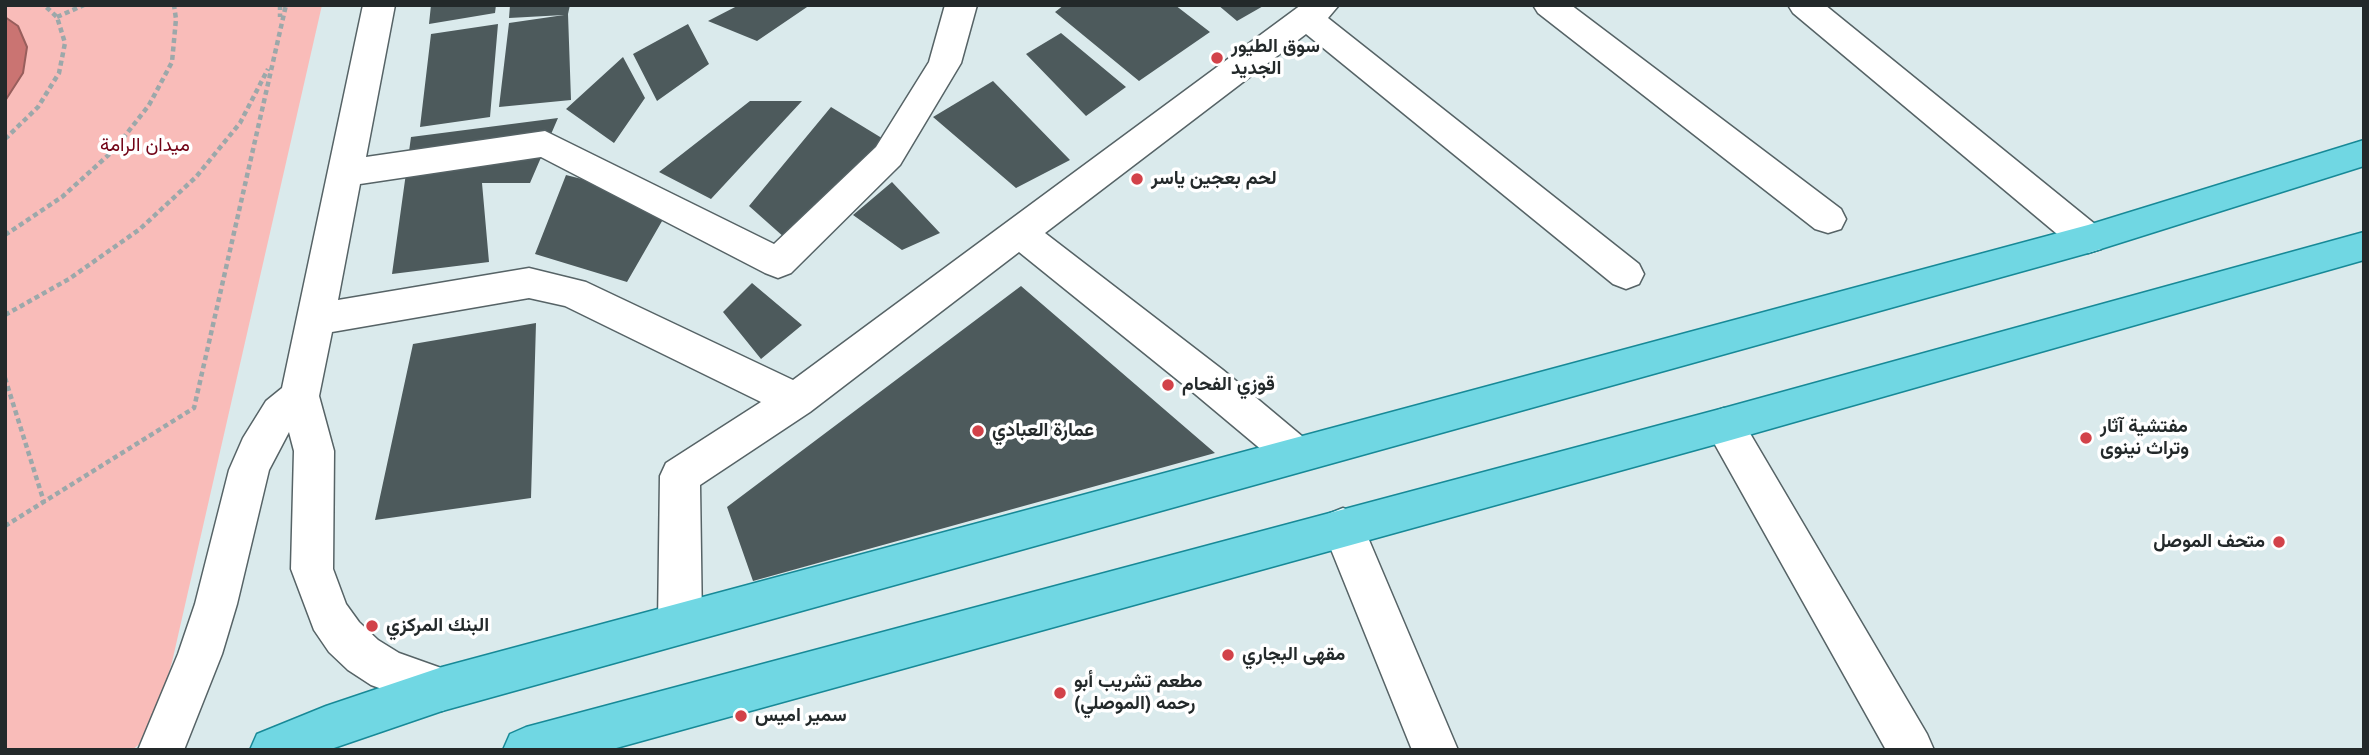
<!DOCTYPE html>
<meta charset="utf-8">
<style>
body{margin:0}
#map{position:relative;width:2369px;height:755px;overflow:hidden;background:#daeaec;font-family:"PT Sans",sans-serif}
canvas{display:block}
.frame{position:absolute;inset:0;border:7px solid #23292a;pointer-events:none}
</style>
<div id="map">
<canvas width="2369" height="755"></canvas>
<div class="frame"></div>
</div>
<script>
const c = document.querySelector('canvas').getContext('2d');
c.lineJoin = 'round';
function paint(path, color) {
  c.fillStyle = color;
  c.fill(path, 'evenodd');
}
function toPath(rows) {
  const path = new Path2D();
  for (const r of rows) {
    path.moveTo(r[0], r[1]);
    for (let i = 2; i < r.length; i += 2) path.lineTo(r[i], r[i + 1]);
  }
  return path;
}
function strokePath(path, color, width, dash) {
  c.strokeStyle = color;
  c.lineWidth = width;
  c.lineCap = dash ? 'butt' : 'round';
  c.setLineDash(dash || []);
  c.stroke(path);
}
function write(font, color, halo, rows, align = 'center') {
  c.font = font + ' "PT Sans",Vazirmatn,sans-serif';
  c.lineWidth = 7;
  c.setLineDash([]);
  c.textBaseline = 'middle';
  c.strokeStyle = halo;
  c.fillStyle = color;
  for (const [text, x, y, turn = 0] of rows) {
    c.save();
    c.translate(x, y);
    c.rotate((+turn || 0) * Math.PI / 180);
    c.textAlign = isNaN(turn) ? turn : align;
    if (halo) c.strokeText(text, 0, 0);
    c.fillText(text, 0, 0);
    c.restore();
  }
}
paint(toPath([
 [5,5,322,5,172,662,157,714,147,738,132,750,5,750]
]), '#f9bcb9');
const water = toPath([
 [5,17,18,26,27,47,23,73,5,101,5,17]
]);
paint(water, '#ca7472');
strokePath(water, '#985e5c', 2);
paint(toPath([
 [431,5,496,5,495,13,429,24],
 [510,5,570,5,568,14,571,100,499,107,509,23,564,15,509,18],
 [739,5,810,5,757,41,708,21],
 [1064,5,1175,5,1210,32,1139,81,1055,12],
 [1218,5,1265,5,1237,21],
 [498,24,490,117,420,127,431,34],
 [688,24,709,64,657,101,633,54],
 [1061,33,1126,87,1086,116,1026,54],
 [623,57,645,98,614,143,566,109],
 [993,81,1070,160,1016,188,933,117],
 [750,101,802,101,711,199,659,172],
 [831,107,885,140,785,238,749,206],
 [558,118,530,183,482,183,489,262,392,274,411,137],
 [566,175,673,202,627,282,535,254],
 [892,182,940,233,902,250,853,215],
 [752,283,802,325,761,359,723,312],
 [1021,286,1215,453,753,581,727,507],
 [536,323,531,498,375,520,413,344]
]), '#4d5a5c');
const street = toPath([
 [363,5,395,5,366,157,545,131,774,244,876,147,929,62,945,5,977,5,961,63,900,165,791,273,778,278,765,273,541,157,360,184,338,300,529,268,586,282,793,380,1301,5,1339,5,1328,18,1639,264,1644,274,1639,284,1626,289,1613,284,1306,34,1045,233,1223,370,1309,442,1315,454,1309,466,1295,472,1281,466,1195,394,1019,252,810,412,700,485,702,624,695,638,680,644,665,638,658,624,660,476,666,463,761,402,565,306,529,298,332,332,319,396,334,451,333,569,346,604,359,622,378,640,399,653,458,674,464,689,458,704,442,711,371,685,348,670,329,652,314,630,291,569,294,451,289,432,269,470,237,604,222,654,184,750,138,750,178,654,195,604,229,470,243,438,266,401,282,388,363,5],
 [1533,5,1571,5,1841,209,1846,219,1841,229,1828,233,1815,229,1538,13,1533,5],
 [1788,5,1825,5,2101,229,2106,239,2101,249,2088,253,2075,249,1793,13,1788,5],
 [1724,408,1738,413,1927,734,1934,750,1886,750,1704,425,1710,413,1724,408],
 [1343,508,1358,514,1458,750,1412,750,1322,527,1328,514,1343,508]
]);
const primary = toPath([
 [2364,140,2364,166,2088,253,442,711,328,750,250,750,257,734,326,706,442,667,2088,225,2364,140],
 [2364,232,2364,260,1724,442,609,750,503,750,510,734,526,727,1724,408,2364,232]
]);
strokePath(street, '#566366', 3);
strokePath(primary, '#178997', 3);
strokePath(toPath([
 [280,5,280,17],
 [57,17,84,5],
 [5,139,38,107,59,73,65,43,57,17,44,5],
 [5,235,62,197,114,150,149,105,172,62,176,19,174,5],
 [5,315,69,279,140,229,196,177,240,123,268,69],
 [5,378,44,502],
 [5,526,194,408,286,5]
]), '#9ca8aa', 4.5, [5, 3.5]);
paint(street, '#fff');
paint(primary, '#70d7e3');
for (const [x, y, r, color] of [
 [1217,58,7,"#d24249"],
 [1137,179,7,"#d24249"],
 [1168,385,7,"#d24249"],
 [978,431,7,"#d24249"],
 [2086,438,7,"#d24249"],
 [2279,542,7,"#d24249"],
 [372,626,7,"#d24249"],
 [1228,655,7,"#d24249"],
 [1060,693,7,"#d24249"],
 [741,716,7,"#d24249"]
]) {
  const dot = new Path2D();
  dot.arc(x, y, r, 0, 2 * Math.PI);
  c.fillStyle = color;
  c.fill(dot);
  strokePath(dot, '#fff', 2.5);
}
write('bold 19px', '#23292a', '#fff', [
 ["سوق الطيور",1231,47],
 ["الجديد",1231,69],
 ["لحم بعجين ياسر",1151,179],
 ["قوزي الفحام",1182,385],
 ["مفتشية آثار",2100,427],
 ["وتراث نينوى",2100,449],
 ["عمارة العبادي",992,431],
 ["متحف الموصل",2265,542,"right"],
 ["البنك المركزي",386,626],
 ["مقهى البجاري",1242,655],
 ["مطعم تشريب أبو",1074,682],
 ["رحمه (الموصلي)",1074,704],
 ["سمير اميس",755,716]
], 'left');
write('19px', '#710316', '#fff', [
 ["ميدان الرامة",145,146]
]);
</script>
